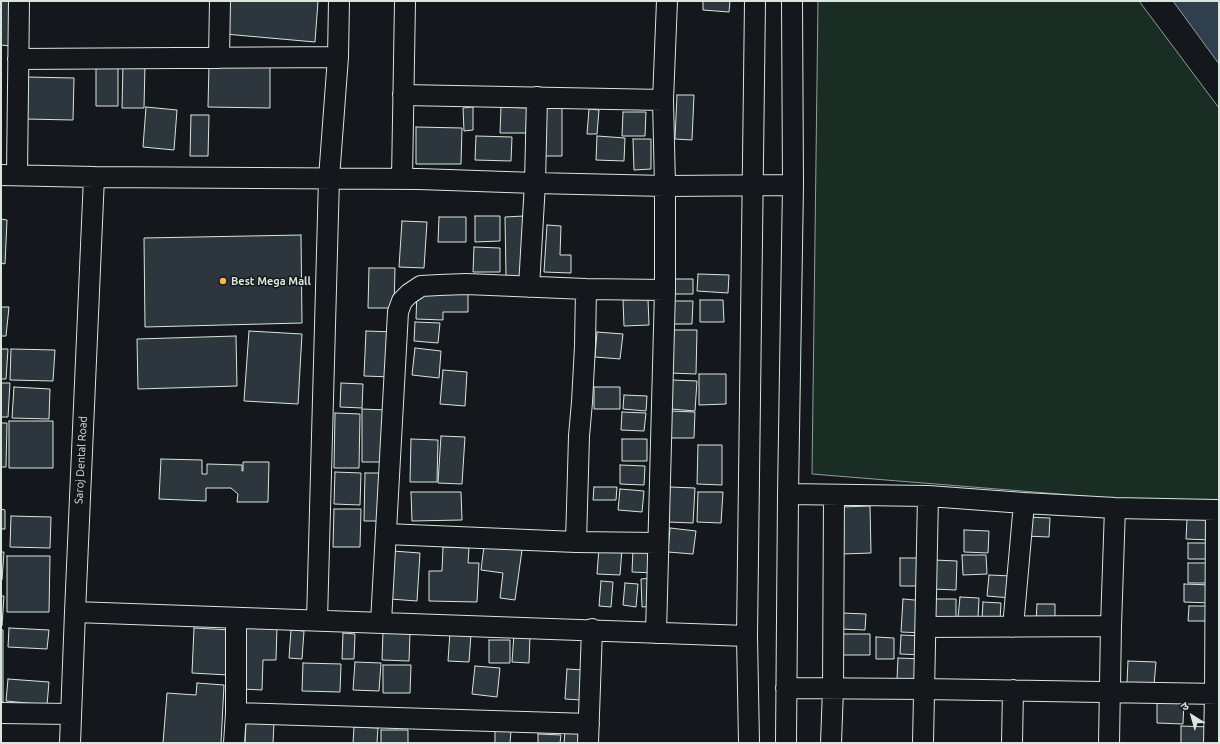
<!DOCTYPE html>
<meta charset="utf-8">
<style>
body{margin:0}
#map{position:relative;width:1220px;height:744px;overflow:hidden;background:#14181c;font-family:Ubuntu,"Noto Sans Devanagari",sans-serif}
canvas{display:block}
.frame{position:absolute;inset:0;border:2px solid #d8e6dc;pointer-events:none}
.north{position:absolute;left:1172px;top:696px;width:40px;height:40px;-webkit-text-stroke:3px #14181c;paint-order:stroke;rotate:323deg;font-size:11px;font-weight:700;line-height:16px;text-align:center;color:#d8e6dc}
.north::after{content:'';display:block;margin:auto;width:14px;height:18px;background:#d8e6dc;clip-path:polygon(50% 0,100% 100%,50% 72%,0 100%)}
</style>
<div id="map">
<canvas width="1220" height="744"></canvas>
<div class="frame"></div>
<div class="north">उ</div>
</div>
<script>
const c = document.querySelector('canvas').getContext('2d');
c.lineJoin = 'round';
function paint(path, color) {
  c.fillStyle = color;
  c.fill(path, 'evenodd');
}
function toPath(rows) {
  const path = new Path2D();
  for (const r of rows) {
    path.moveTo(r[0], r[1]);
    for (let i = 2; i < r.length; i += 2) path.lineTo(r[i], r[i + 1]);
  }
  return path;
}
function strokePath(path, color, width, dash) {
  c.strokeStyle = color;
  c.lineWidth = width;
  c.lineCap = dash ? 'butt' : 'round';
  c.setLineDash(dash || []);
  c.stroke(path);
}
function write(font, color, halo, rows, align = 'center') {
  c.font = font + ' Ubuntu,sans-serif';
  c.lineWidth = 3;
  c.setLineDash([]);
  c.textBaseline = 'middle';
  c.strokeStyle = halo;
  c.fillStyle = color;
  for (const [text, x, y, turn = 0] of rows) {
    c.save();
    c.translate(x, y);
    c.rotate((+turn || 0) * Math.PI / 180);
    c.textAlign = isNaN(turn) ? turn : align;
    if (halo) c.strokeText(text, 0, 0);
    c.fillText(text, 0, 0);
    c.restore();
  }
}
const green = toPath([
 [818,1,1139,1,1219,108,1219,507,812,474,818,1]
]);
paint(green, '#1a2d24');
strokePath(green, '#939e99', 1);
const water = toPath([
 [1173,1,1219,1,1219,64,1173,1]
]);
paint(water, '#2f3f4d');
strokePath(water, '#939e99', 1);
const building = toPath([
 [1,1,13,1,10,46,1,45,1,1],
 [229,1,318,1,315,42,225,34,229,1],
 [703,1,730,1,729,12,703,10,703,1],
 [96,64,118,64,118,106,96,106,96,64],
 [123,64,145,64,144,108,122,108,123,64],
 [209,65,270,66,270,108,208,107,209,65],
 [27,77,74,78,73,120,26,119,27,77],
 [677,95,694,95,692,140,675,139,677,95],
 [146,107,177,110,174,150,143,147,146,107],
 [473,107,473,130,464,131,463,108,473,107],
 [501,107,527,108,526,133,500,133,501,107],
 [545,107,562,107,562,156,544,156,545,107],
 [589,109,599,110,597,134,587,134,589,109],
 [623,112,646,112,645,136,622,136,623,112],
 [191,115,209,115,208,156,190,156,191,115],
 [416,127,462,128,461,164,416,164,416,127],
 [476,136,512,137,511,161,475,160,476,136],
 [597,136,625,138,624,161,596,160,597,136],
 [633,139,651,139,651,169,634,170,633,139],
 [475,216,500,216,500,241,475,242,475,216],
 [524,216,526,277,506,277,505,217,524,216],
 [439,217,466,217,466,242,438,242,439,217],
 [1,219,7,220,5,264,1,263,1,219],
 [402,221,427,222,424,268,399,267,402,221],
 [547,225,561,226,560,255,571,255,571,273,544,272,547,225],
 [301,235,302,323,145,327,144,238,301,235],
 [474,247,500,248,500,272,473,272,474,247],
 [369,268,395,268,394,308,368,308,369,268],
 [698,274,729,275,728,293,697,291,698,274],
 [673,279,693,279,693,294,673,294,673,279],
 [417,291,468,292,468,312,443,312,443,320,416,319,417,291],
 [648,299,649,325,624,326,623,300,648,299],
 [700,300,723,300,724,322,700,322,700,300],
 [670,301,693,301,692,324,670,324,670,301],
 [1,307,9,307,6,336,1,336,1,307],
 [415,322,440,323,438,343,414,341,415,322],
 [671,330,697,330,696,374,670,373,671,330],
 [249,331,302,334,298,404,244,401,249,331],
 [366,331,395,332,393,377,364,376,366,331],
 [597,332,623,334,620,359,595,357,597,332],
 [236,336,237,386,138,389,137,339,236,336],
 [415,348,441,351,439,378,412,375,415,348],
 [1,349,8,349,6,379,1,379,1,349],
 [11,349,55,350,53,381,10,380,11,349],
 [443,370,467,372,465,406,440,404,443,370],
 [699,374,726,374,726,404,699,405,699,374],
 [672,380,697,381,695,411,671,409,672,380],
 [1,383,10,383,8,417,1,417,1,383],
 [341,383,363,384,362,408,340,407,341,383],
 [14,387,50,389,49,419,12,418,14,387],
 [594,387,620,387,620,409,594,409,594,387],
 [624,395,647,396,646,411,623,409,624,395],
 [362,409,387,410,386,462,362,462,362,409],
 [670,411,695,412,694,438,669,438,670,411],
 [622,412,646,413,644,431,621,430,622,412],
 [335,413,360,414,359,468,334,468,335,413],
 [9,421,53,421,53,468,9,468,9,421],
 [1,423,7,423,6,467,1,467,1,423],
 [441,436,465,437,462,484,438,483,441,436],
 [411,439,438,440,437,482,410,482,411,439],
 [622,439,647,439,647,461,622,461,622,439],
 [698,445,722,445,722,485,697,484,698,445],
 [161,459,202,460,202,474,207,474,207,464,242,465,242,471,243,471,243,462,269,462,268,502,237,502,238,494,231,488,206,488,206,501,159,499,161,459],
 [620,465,645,466,644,485,620,484,620,465],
 [335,472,361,473,360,505,334,504,335,472],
 [365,473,384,473,383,521,364,521,365,473],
 [594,487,617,487,616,500,593,500,594,487],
 [670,487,695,488,693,523,668,522,670,487],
 [620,489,644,491,642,512,618,510,620,489],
 [411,492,461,492,462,520,412,521,411,492],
 [698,492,723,492,721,523,697,522,698,492],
 [870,506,871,553,842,554,841,507,870,506],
 [1,509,5,510,5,529,1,529,1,509],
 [334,509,361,509,360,547,333,547,334,509],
 [11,516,51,517,50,548,10,547,11,516],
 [1026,517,1050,518,1049,537,1025,536,1026,517],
 [1187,519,1212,520,1211,540,1186,539,1187,519],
 [670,528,696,531,693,554,668,552,670,528],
 [964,530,989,531,988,553,964,552,964,530],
 [1188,543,1211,543,1211,559,1188,559,1188,543],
 [484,546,522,550,515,600,500,598,503,573,481,570,484,546],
 [443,547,469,548,468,563,479,563,477,602,429,601,429,571,442,571,443,547],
 [599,548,622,549,620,575,597,574,599,548],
 [633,550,655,551,654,573,632,572,633,550],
 [393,551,420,553,417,601,390,599,393,551],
 [1,552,4,552,2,580,1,580,1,552],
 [962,555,986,555,987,574,963,575,962,555],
 [7,556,50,556,49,612,7,612,7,556],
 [900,558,925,558,925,586,900,586,900,558],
 [934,560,957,561,956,590,932,589,934,560],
 [1188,563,1213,563,1213,583,1188,583,1188,563],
 [989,575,1012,576,1011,598,987,596,989,575],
 [653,578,655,606,642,607,641,579,653,578],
 [601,581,613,582,611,607,599,606,601,581],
 [625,583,638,584,636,607,623,605,625,583],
 [1184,584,1211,585,1211,603,1184,602,1184,584],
 [1,596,4,596,2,626,1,626,1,596],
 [960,597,979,598,978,618,958,617,960,597],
 [903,599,926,601,925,633,901,632,903,599],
 [930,599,956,599,956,620,930,620,930,599],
 [983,602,1001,603,1000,620,982,619,983,602],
 [1037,604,1055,604,1055,622,1036,622,1037,604],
 [1189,606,1212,606,1211,621,1188,621,1189,606],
 [842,613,866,614,865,630,841,629,842,613],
 [245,627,277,627,276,660,263,660,262,690,243,689,245,627],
 [9,628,49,630,47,649,8,647,9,628],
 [194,628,231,630,228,675,192,673,194,628],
 [1,630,3,630,3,702,1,702,1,630],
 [291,630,304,631,302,659,289,658,291,630],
 [383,632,410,634,409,661,382,660,383,632],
 [450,632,471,634,469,662,448,661,450,632],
 [343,633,355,634,354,659,342,659,343,633],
 [514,634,530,635,529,663,512,662,514,634],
 [842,634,870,634,870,655,842,655,842,634],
 [901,635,925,636,924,655,900,654,901,635],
 [876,637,894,638,894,659,876,659,876,637],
 [489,640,510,640,510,663,489,663,489,640],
 [898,658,924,659,923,680,897,679,898,658],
 [1128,661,1156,662,1154,685,1127,683,1128,661],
 [355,662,381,663,379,691,353,690,355,662],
 [303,663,341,664,340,692,302,691,303,663],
 [383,665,411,665,410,693,383,693,383,665],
 [475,666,500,668,497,697,472,694,475,666],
 [567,669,583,670,581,700,565,699,567,669],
 [8,679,49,682,47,705,6,701,8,679],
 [197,683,224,685,221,743,163,743,167,693,196,695,197,683],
 [1157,701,1184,702,1183,724,1157,723,1157,701],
 [246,722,274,723,273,743,245,743,246,722],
 [1181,726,1210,727,1209,743,1181,743,1181,726],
 [354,727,378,728,377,743,353,743,354,727],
 [381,730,408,730,408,743,381,743,381,730],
 [495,730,511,731,510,743,495,743,495,730],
 [565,731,582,732,581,743,564,743,565,731],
 [538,734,561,735,560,743,538,743,538,734]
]);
paint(building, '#2c363c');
strokePath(building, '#d8e6dc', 1);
const minor = toPath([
 [219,58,220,1],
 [18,59,338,57],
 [403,95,663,100],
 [1,175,94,177,419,179,535,183,665,186,793,185],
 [17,175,19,1],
 [402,179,405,1],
 [529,287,535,183,537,97],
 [788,494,928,496,1024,503,1115,508,1216,510,1215,694,1214,743],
 [386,534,576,542,658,543],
 [576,542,579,436,582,402,585,346,586,289],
 [75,612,747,636],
 [317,620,329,178,338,57,339,1],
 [381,622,398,312,402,301,409,294,421,286,439,285,466,284,586,289,665,290],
 [926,627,1111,626],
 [1013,627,1024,503],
 [656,633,665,290,665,186,663,100,667,1],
 [786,688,924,689,1219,694],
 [1,713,70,714],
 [236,713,589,724],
 [70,743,75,612,94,177],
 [234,743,236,713,236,618],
 [588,743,592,629],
 [749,743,747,636,755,1],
 [786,743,788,494,793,185,792,1],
 [831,743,833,689,834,495],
 [923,743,928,496],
 [1012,743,1013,690],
 [1109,743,1111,626,1115,508]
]);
strokePath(minor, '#d8e6dc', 22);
strokePath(minor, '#14181c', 20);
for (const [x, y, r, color] of [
 [223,281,4,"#ffb74d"]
]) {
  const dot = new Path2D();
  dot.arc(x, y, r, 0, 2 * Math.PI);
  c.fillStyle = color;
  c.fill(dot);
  strokePath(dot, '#14181c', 1.5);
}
write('bold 11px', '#d8e6dc', '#14181c', [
 ["Best Mega Mall",231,281]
], 'left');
write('11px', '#d8e6dc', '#14181c', [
 ["Saroj Dental Road",81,460,-87]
]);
</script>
